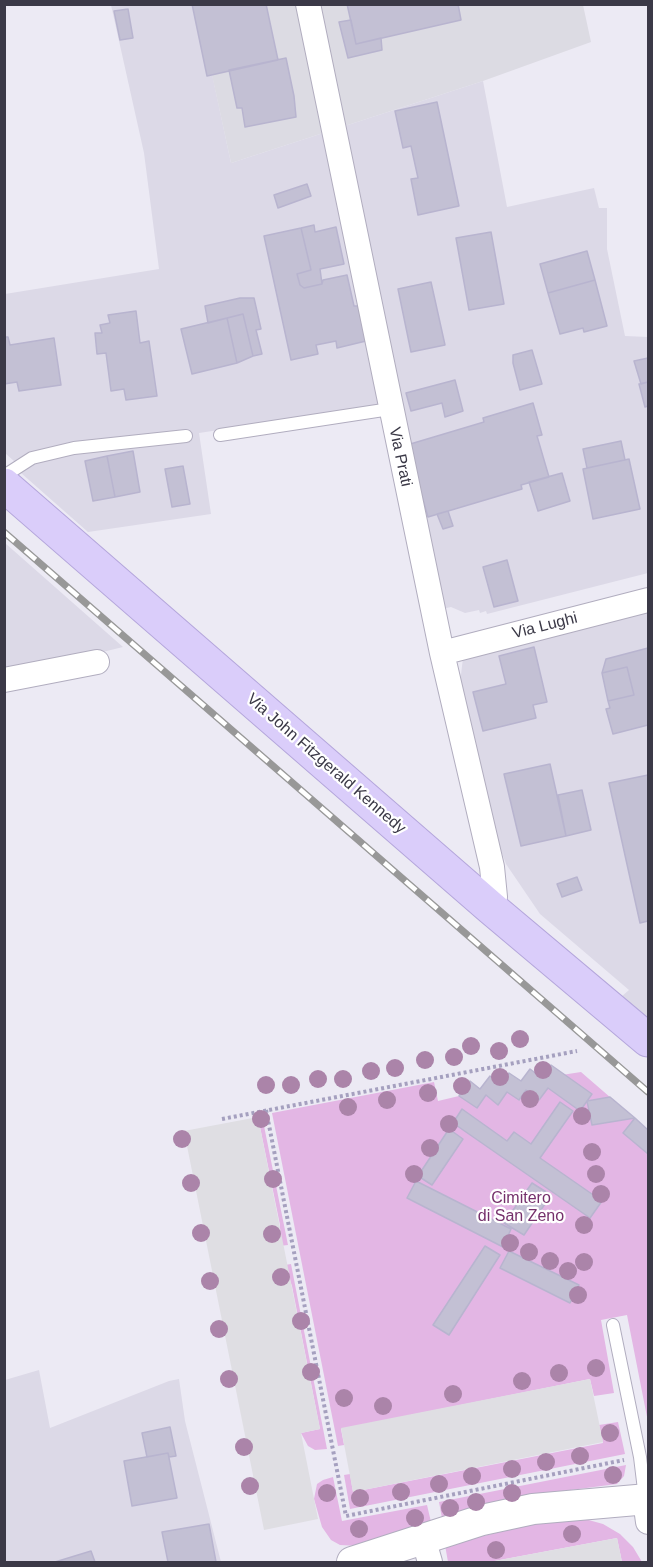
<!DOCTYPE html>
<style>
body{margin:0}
#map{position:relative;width:653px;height:1567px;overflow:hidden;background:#eceaf4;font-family:Helvetica,sans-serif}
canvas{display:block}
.frame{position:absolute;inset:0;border:6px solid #3b3947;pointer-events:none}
</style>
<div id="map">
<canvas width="653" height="1567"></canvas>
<div class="frame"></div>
</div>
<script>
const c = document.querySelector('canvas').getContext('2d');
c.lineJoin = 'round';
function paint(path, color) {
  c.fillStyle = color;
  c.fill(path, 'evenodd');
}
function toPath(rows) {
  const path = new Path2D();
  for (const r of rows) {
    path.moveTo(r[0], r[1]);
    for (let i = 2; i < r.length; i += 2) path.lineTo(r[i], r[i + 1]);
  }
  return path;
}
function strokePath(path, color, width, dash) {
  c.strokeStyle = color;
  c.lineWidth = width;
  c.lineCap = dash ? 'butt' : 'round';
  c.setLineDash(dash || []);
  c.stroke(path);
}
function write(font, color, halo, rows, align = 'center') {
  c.font = font + ' Helvetica,sans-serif';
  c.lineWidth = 4.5;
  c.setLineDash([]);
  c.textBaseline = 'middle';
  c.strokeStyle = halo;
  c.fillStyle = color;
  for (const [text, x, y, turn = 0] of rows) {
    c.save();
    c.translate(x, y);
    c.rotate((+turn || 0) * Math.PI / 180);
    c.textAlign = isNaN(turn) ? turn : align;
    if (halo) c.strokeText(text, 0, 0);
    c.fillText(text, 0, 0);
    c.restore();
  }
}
paint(toPath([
 [111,5,192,5,207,75,212,74,231,163,483,81,507,207,594,188,599,208,607,208,607,249,625,336,648,337,648,573,487,614,486,611,480,613,479,610,465,613,451,607,433,611,392,430,369,407,199,433,211,514,88,532,21,473,24,470,5,453,5,294,159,269,144,153],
 [5,543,123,647,5,676],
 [648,600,648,1020,621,997,629,990,540,914,506,864,488,816,481,765,468,710,465,710,460,683,463,658],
 [39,1370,50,1428,169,1381,179,1379,185,1421,221,1562,5,1562,5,1380]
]), '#dcd9e7');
paint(toPath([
 [192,5,583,5,591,42,483,81,231,163,212,75,207,76]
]), '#dcdbe3');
paint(toPath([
 [530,1069,542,1078,581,1072,648,1130,648,1422,627,1315,601,1320,614,1393,594,1396,590,1379,341,1429,344,1445,338,1446,272,1113,434,1082,438,1101,459,1096,470,1081,480,1089,490,1076,501,1084,521,1081],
 [262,1116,288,1245,279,1246,280,1225,258,1117],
 [291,1264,327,1449,315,1450,308,1446,301,1433,320,1429,292,1286,285,1265],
 [618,1422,625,1454,350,1509,344,1475,350,1474,353,1492,603,1443,599,1425],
 [626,1465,624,1476,617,1484,532,1495,442,1518,439,1502],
 [333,1477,342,1521,427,1505,431,1522,359,1546,340,1545,331,1540,322,1527,314,1499,317,1484,323,1480],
 [585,1519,603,1524,620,1534,633,1547,642,1562,622,1562,617,1538,489,1562,448,1562,445,1545,546,1521]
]), '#e3b6e4');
paint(toPath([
 [258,1117,320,1429,301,1433,318,1519,264,1530,184,1131],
 [590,1379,603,1442,353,1492,341,1428],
 [617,1538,622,1562,489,1562]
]), '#dfdee3');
const building = toPath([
 [192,4,266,4,278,60,207,76,192,4],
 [347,4,458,4,461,20,356,44,347,4],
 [128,9,133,38,120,40,114,11,128,9],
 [351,20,356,44,381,38,382,50,348,58,339,22,351,20],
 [286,58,294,96,296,117,245,127,242,108,237,108,229,70,286,58],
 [437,102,459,206,418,215,411,179,418,178,411,146,403,148,395,111,437,102],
 [307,184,311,196,278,208,274,195,307,184],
 [314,225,315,232,336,227,344,264,320,269,322,284,304,288,300,285,297,274,311,270,301,228,314,225],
 [301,228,311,270,297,274,300,285,304,288,322,284,323,280,347,275,354,306,358,306,366,341,337,348,336,341,316,345,318,354,291,360,264,236,301,228],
 [491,232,504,304,469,310,456,238,491,232],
 [587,251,595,280,548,293,540,264,587,251],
 [595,280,607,326,584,332,583,328,560,334,548,293,595,280],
 [431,282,445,345,411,352,398,289,431,282],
 [240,298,254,298,261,329,256,330,262,354,253,356,243,314,208,323,205,306,240,298],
 [136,311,140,343,149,341,157,396,126,400,124,389,111,391,106,353,97,354,95,333,102,333,100,325,110,323,108,315,136,311],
 [243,314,253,356,237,363,227,318,243,314],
 [227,318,237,363,192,374,181,329,227,318],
 [4,337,8,337,10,345,54,338,61,385,19,391,17,382,4,384,4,337],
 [532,350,542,384,520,390,513,363,513,355,532,350],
 [648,358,648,382,641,384,634,361,648,358],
 [455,380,463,411,445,417,442,403,411,411,406,393,455,380],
 [648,382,648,406,645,407,639,384,648,382],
 [533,403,542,435,537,436,549,477,521,485,522,489,428,517,407,445,484,422,483,418,533,403],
 [621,441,625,460,587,468,583,449,621,441],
 [133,451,140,492,115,497,107,456,133,451],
 [107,456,115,497,93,501,85,461,107,456],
 [629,459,640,509,593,519,583,469,629,459],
 [183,466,190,504,172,507,165,469,183,466],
 [562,473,570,501,538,511,529,482,562,473],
 [448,511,453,526,443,529,437,514,448,511],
 [507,560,518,601,494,607,483,567,507,560],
 [534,647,547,702,533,705,536,718,483,731,473,692,506,684,499,656,534,647],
 [648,648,648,725,613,734,606,709,610,708,608,701,634,695,627,667,602,673,606,659,648,648],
 [627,667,634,695,608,701,602,673,627,667],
 [550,764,566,836,521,846,504,774,550,764],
 [648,775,648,921,640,923,609,783,648,775],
 [582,790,591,830,566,836,558,795,582,790],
 [577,877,582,890,562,897,557,884,577,877],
 [551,1065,592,1094,580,1111,548,1088,539,1100,526,1090,519,1100,507,1092,498,1105,486,1095,477,1108,459,1096,470,1081,480,1089,490,1076,501,1084,509,1073,521,1081,530,1069,542,1078,551,1065],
 [610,1097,635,1118,592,1125,587,1101,610,1097],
 [560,1102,573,1111,540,1158,602,1201,590,1218,453,1123,462,1109,507,1141,514,1132,531,1144,560,1102],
 [635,1118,648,1130,648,1154,623,1133,635,1118],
 [449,1129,463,1139,432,1185,418,1176,449,1129],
 [416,1181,511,1229,503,1247,407,1198,416,1181],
 [532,1183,551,1195,524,1235,504,1223,532,1183],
 [485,1246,500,1255,449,1335,433,1325,485,1246],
 [509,1251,579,1285,570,1303,500,1268,509,1251],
 [170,1427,176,1456,169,1457,168,1453,147,1457,142,1433,170,1427],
 [168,1453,177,1498,132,1506,124,1461,168,1453],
 [209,1524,216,1562,168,1562,162,1532,209,1524],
 [91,1551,95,1562,55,1562,91,1551]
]);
paint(building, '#c3c0d4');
strokePath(building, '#b8b4cf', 1.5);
const service = toPath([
 [220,435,390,409],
 [4,476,32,458,74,448,186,436],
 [613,1325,640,1457,645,1498]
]);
const minor = toPath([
 [308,4,442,653,492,867,495,897,491,908],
 [442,653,648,600],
 [4,680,97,662],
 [645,1500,648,1522],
 [423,1538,430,1562]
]);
const tertiary = toPath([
 [352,1562,482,1520,533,1509,648,1499]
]);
const secondary = toPath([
 [4,485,491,908,648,1040]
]);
strokePath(service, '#b1adbf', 14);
strokePath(minor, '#b1adbf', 26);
strokePath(tertiary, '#b1adbf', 32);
strokePath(secondary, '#b4a6db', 35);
strokePath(toPath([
 [266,1110,346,1516,624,1460],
 [222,1119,577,1051]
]), '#a5a0bf', 4, [3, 3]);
strokePath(service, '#fff', 12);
strokePath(minor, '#fff', 24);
strokePath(tertiary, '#fff', 30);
strokePath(secondary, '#dacdfa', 33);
const rail = toPath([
 [4,532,648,1092]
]);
strokePath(rail, '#989898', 7);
strokePath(rail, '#fff', 4.5, [14]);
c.fillStyle = '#ab84a9';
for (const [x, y] of [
 [520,1039],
 [471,1046],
 [499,1051],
 [454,1057],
 [425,1060],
 [395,1068],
 [543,1070],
 [371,1071],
 [500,1077],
 [318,1079],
 [343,1079],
 [266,1085],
 [291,1085],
 [462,1086],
 [428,1093],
 [530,1099],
 [387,1100],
 [348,1107],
 [582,1116],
 [261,1119],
 [449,1124],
 [182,1139],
 [430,1148],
 [592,1152],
 [414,1174],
 [596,1174],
 [273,1179],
 [191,1183],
 [601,1194],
 [584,1225],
 [201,1233],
 [272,1234],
 [510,1243],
 [529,1252],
 [550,1261],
 [584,1262],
 [568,1271],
 [281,1277],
 [210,1281],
 [578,1295],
 [301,1321],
 [219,1329],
 [596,1368],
 [311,1372],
 [559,1373],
 [229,1379],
 [522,1381],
 [453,1394],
 [344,1398],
 [383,1406],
 [610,1433],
 [244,1447],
 [580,1456],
 [546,1462],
 [512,1469],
 [613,1475],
 [472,1476],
 [439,1484],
 [250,1486],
 [401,1492],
 [327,1493],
 [512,1493],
 [360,1498],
 [476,1502],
 [450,1508],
 [415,1518],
 [359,1529],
 [572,1534],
 [496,1550]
]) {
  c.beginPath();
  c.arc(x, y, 9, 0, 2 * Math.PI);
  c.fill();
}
write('16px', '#3b3947', '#fff', [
 ["Via Prati",400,457,78],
 ["Via Lughi",545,626,-14],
 ["Via John Fitzgerald Kennedy",326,764,41]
]);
write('16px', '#75306b', '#fff', [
 ["Cimitero",521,1199],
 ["di San Zeno",521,1217]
]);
</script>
